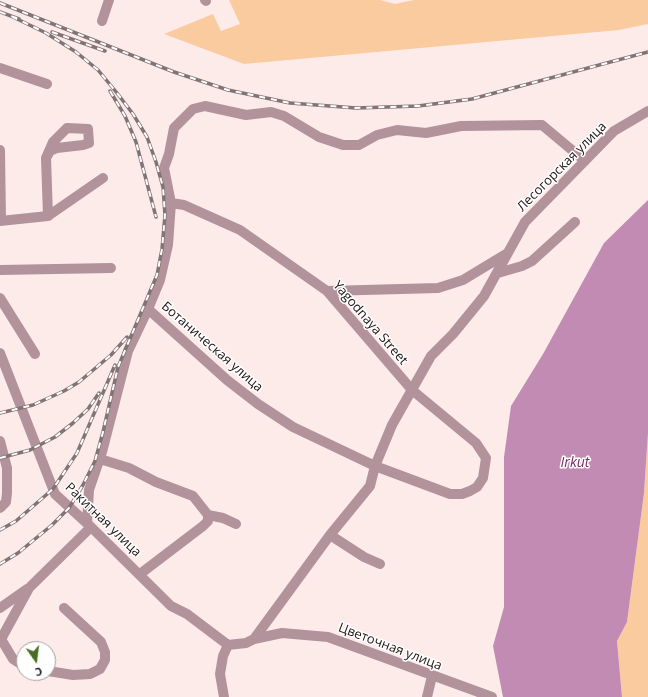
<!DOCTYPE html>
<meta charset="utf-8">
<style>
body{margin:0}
#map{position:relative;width:648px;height:697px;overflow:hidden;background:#fdebea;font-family:"Open Sans",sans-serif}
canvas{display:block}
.north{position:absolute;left:16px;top:641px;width:40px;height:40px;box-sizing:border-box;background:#fff;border:1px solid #a5a1a1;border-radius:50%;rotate:166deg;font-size:11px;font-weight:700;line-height:16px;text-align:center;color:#1e1414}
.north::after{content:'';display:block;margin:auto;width:14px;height:18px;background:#496d26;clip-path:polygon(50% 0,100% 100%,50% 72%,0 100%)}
</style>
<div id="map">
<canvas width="648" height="697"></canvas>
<div class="north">С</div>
</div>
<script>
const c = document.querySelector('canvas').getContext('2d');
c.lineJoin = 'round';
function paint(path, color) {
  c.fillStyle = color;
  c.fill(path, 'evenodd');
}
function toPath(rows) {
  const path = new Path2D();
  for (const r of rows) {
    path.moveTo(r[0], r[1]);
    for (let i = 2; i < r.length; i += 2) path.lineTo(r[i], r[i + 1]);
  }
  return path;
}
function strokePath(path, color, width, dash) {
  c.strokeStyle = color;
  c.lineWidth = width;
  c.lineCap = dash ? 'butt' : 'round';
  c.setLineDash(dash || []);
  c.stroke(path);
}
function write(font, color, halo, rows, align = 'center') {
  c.font = font + ' "Open Sans",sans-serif';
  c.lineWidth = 3;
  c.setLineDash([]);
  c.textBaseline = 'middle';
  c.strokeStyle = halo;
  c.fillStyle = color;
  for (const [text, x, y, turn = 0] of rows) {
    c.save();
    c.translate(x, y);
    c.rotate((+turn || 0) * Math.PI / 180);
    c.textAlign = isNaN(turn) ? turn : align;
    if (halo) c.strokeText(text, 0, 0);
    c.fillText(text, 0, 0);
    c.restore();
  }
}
paint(toPath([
 [229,0,380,0,395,4,414,0,648,0,648,24,619,30,244,64,164,34,213,14,221,31,240,24],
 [648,433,648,697,622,697,617,641,627,622,644,493]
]), '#facb9e');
paint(toPath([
 [648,200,648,433,644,493,627,622,617,641,622,697,503,697,493,646,504,607,504,457,511,406,543,354,604,243]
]), '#c28bb4');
strokePath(toPath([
 [205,0,206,1],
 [102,21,109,0],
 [0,68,47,84],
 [0,150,1,221],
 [48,216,103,178],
 [0,221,48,216,46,158,53,142,67,128,88,129,89,143,83,145,57,148,50,151,46,158],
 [0,270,111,268],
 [498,273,522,266,532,261,575,222],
 [327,291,438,288,463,280,506,254],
 [0,298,35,354],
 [148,309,227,380,258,404,293,427,375,466,450,494,462,494,470,491,477,487,483,478,486,458,476,443,412,390,327,291,240,230,184,205,171,203],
 [0,353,55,494,91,527,171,606,187,614,228,645],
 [0,441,7,468,7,493,6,502,0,508],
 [100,459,129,468,156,482,193,496,208,515,208,521,203,526,140,574],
 [208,515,223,518,236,524],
 [87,523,89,490,102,452,128,351,148,309,160,280,168,245,171,203,164,168,169,154,174,128,193,109,205,106,246,115,271,112,284,116,319,137,343,145,359,145,377,135,397,130,426,133,461,126,542,125,585,161],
 [330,535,364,557,380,564],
 [0,608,27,589],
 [1,639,13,659,24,666],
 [254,639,282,633,328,637,492,697],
 [0,641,29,588,91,527],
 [228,645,246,643,254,639,330,535,370,486,375,466,392,425,431,356,453,334,484,296,525,222,614,131,648,111],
 [48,671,73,675,90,674,100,669,105,660,105,652,101,642,64,608],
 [224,697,220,674,223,656,228,645],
 [427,697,432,676]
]), '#b2939c', 10);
const rail = toPath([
 [0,3,174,72,228,90,290,103,356,108,418,106,472,99,648,52],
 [0,12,19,19],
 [52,32,105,51],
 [110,91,125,116,136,142,156,217],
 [0,413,33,405,64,391,79,382,111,355,127,337],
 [0,458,30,450,55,437,73,423,88,409,99,393],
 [0,530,16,521,53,489,77,453,115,365],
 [0,564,18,553,52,525,69,508,83,485,95,461,103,432,118,367,157,275,162,249,165,215,163,187,156,162,147,137,133,114,117,93,98,70,76,52,46,33,13,17]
]);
strokePath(rail, '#827474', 3.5);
strokePath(rail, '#fff', 2, [6]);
write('13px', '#1e1414', '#fff', [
 ["Лесогорская улица",562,167,-45],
 ["Yagodnaya Street",370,323,49],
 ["Ботаническая улица",212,347,41],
 ["Ракитная улица",103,520,44],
 ["Цветочная улица",390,647,21]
]);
write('italic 14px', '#6f2d62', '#fff', [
 ["Irkut",575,463]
]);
</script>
